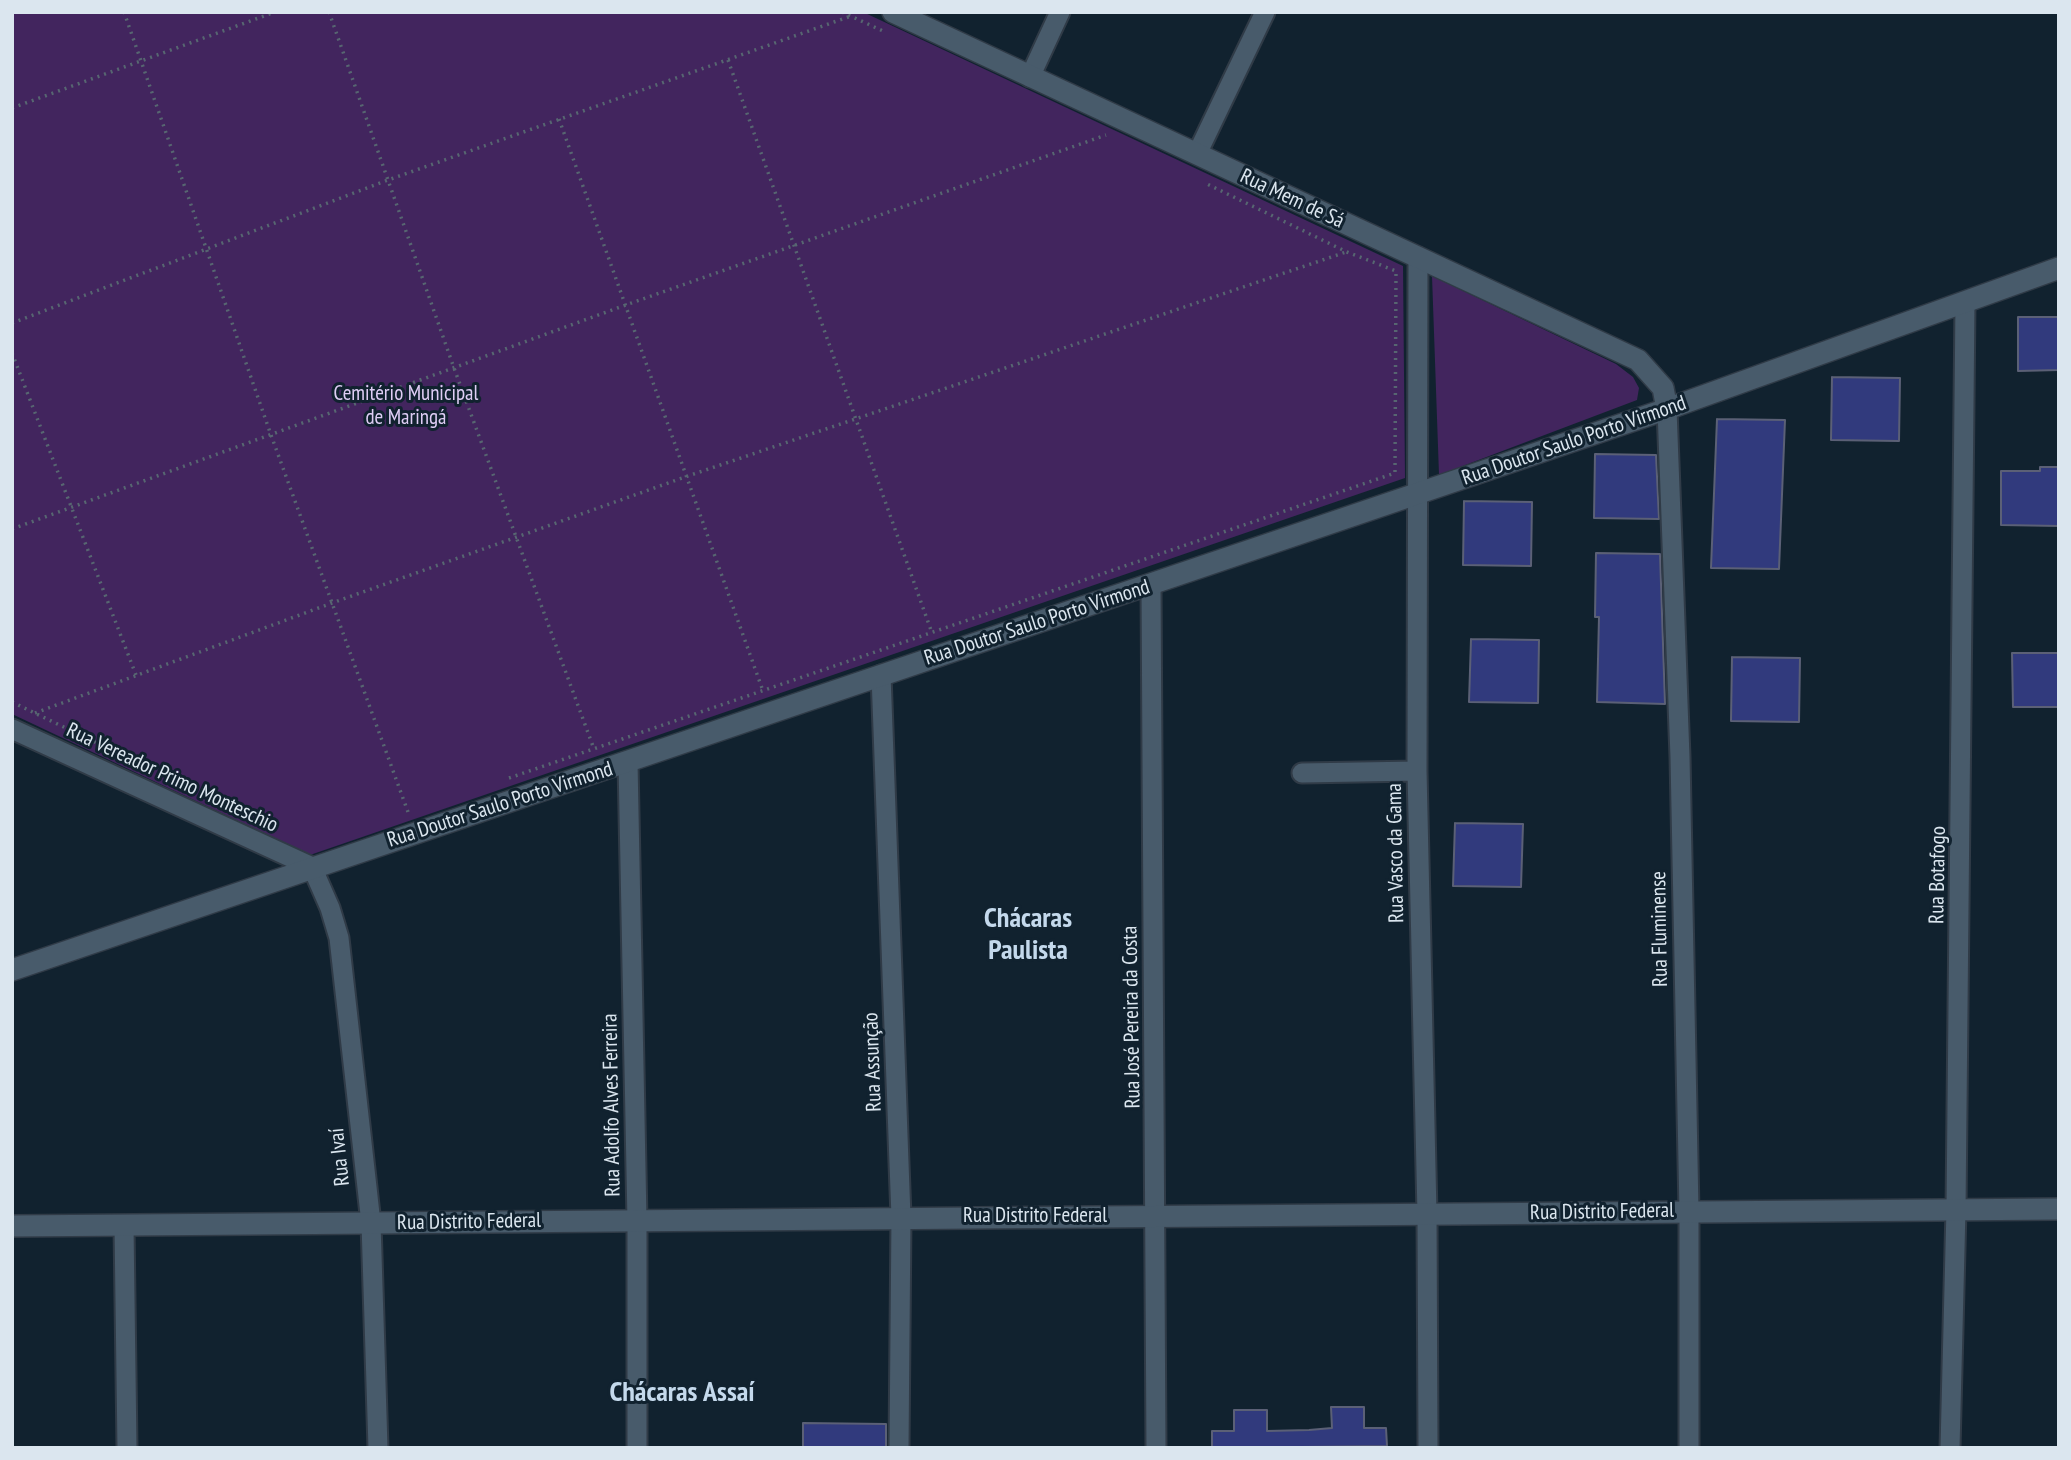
<!DOCTYPE html>
<meta charset="utf-8">
<style>
body{margin:0}
#map{position:relative;width:2071px;height:1460px;overflow:hidden;background:#11222f;font-family:"PT Sans Narrow",sans-serif}
canvas{display:block}
.frame{position:absolute;inset:0;border:14px solid #dbe6ef;pointer-events:none}
</style>
<div id="map">
<canvas width="2071" height="1460"></canvas>
<div class="frame"></div>
</div>
<script>
const c = document.querySelector('canvas').getContext('2d');
c.lineJoin = 'round';
function paint(path, color) {
  c.fillStyle = color;
  c.fill(path, 'evenodd');
}
function toPath(rows) {
  const path = new Path2D();
  for (const r of rows) {
    path.moveTo(r[0], r[1]);
    for (let i = 2; i < r.length; i += 2) path.lineTo(r[i], r[i + 1]);
  }
  return path;
}
function strokePath(path, color, width, dash) {
  c.strokeStyle = color;
  c.lineWidth = width;
  c.lineCap = dash ? 'butt' : 'round';
  c.setLineDash(dash || []);
  c.stroke(path);
}
function write(font, color, halo, rows, align = 'center') {
  c.font = font + ' "PT Sans Narrow",sans-serif';
  c.lineWidth = 6;
  c.setLineDash([]);
  c.textBaseline = 'middle';
  c.strokeStyle = halo;
  c.fillStyle = color;
  for (const [text, x, y, turn = 0] of rows) {
    c.save();
    c.translate(x, y);
    c.rotate((+turn || 0) * Math.PI / 180);
    c.textAlign = isNaN(turn) ? turn : align;
    if (halo) c.strokeText(text, 0, 0);
    c.fillText(text, 0, 0);
    c.restore();
  }
}
paint(toPath([
 [12,12,863,12,1403,266,1405,478,310,855,12,714],
 [1432,276,1616,364,1633,377,1639,388,1637,400,1439,475]
]), '#42255e');
const building = toPath([
 [2018,317,2059,317,2059,370,2018,371,2018,317],
 [1832,377,1900,378,1899,441,1831,440,1832,377],
 [1717,419,1785,420,1779,569,1711,568,1717,419],
 [1595,454,1656,455,1659,519,1594,518,1595,454],
 [2040,467,2059,467,2059,526,2001,525,2001,471,2040,471,2040,467],
 [1464,501,1532,502,1531,566,1463,565,1464,501],
 [1596,553,1660,554,1665,704,1597,702,1599,617,1595,617,1596,553],
 [1471,639,1539,640,1538,703,1469,702,1471,639],
 [2012,653,2059,653,2059,707,2013,707,2012,653],
 [1732,657,1800,658,1799,722,1731,721,1732,657],
 [1455,823,1523,824,1521,887,1453,886,1455,823],
 [1331,1407,1364,1407,1364,1428,1386,1428,1387,1446,1212,1448,1212,1431,1234,1431,1234,1410,1267,1410,1267,1431,1309,1430,1332,1428,1331,1407],
 [803,1423,886,1424,886,1448,803,1448,803,1423]
]);
paint(building, '#313a7d');
strokePath(building, '#5b6076', 2);
const street = toPath([
 [1030,77,1060,12],
 [1197,154,1265,12],
 [1418,257,1417,771,1427,1214,1428,1448],
 [1667,409,1680,757,1689,1211,1689,1448],
 [1151,585,1156,1448],
 [881,675,901,1217,899,1448],
 [12,729,312,867,330,908,339,938,371,1223,378,1448],
 [628,762,637,1221,637,1448],
 [1302,773,1417,771],
 [124,1226,127,1448],
 [1950,1448,1956,1209,1965,302]
]);
const secondary = toPath([
 [893,12,1638,360,1663,388,1667,409],
 [12,970,1667,409,2059,268],
 [12,1226,2059,1209]
]);
strokePath(street, '#303b47', 23);
strokePath(secondary, '#303b47', 24);
strokePath(toPath([
 [124,12,271,435,408,812],
 [329,12,454,368,594,749],
 [842,12,883,31],
 [728,60,932,633],
 [12,108,275,12],
 [559,119,763,691],
 [12,323,388,180,851,16],
 [12,353,136,675],
 [12,529,623,306,1106,135],
 [12,702,140,764],
 [35,713,332,603,685,477,1346,252],
 [509,778,1395,473,1396,271,1347,252,1207,184]
]), '#576671', 3.5, [2, 5]);
strokePath(street, '#485b6b', 19);
strokePath(secondary, '#485b6b', 21);
write('21px', '#dbe6ef', '#11222f', [
 ["Rua Mem de Sá",1292,199,25],
 ["Rua Doutor Saulo Porto Virmond",1574,441,-19],
 ["Rua Doutor Saulo Porto Virmond",1037,623,-18],
 ["Rua Vereador Primo Monteschio",172,778,25],
 ["Rua Doutor Saulo Porto Virmond",500,805,-18],
 ["Rua Vasco da Gama",1396,853,-91],
 ["Rua Botafogo",1938,875,-89],
 ["Rua Fluminense",1660,929,-91],
 ["Rua José Pereira da Costa",1132,1017,-91],
 ["Rua Assunção",873,1062,-92],
 ["Rua Adolfo Alves Ferreira",612,1105,-91],
 ["Rua Ivaí",340,1157,-96],
 ["Rua Distrito Federal",1602,1212,-1],
 ["Rua Distrito Federal",1035,1216],
 ["Rua Distrito Federal",469,1222,-1]
]);
write('21px', '#dfcdf5', '#11222f', [
 ["Cemitério Municipal",406,394],
 ["de Maringá",406,418]
]);
write('bold 28px', '#c4d9ec', '#11222f', [
 ["Chácaras",1028,919],
 ["Paulista",1028,951],
 ["Chácaras Assaí",682,1393]
]);
</script>
